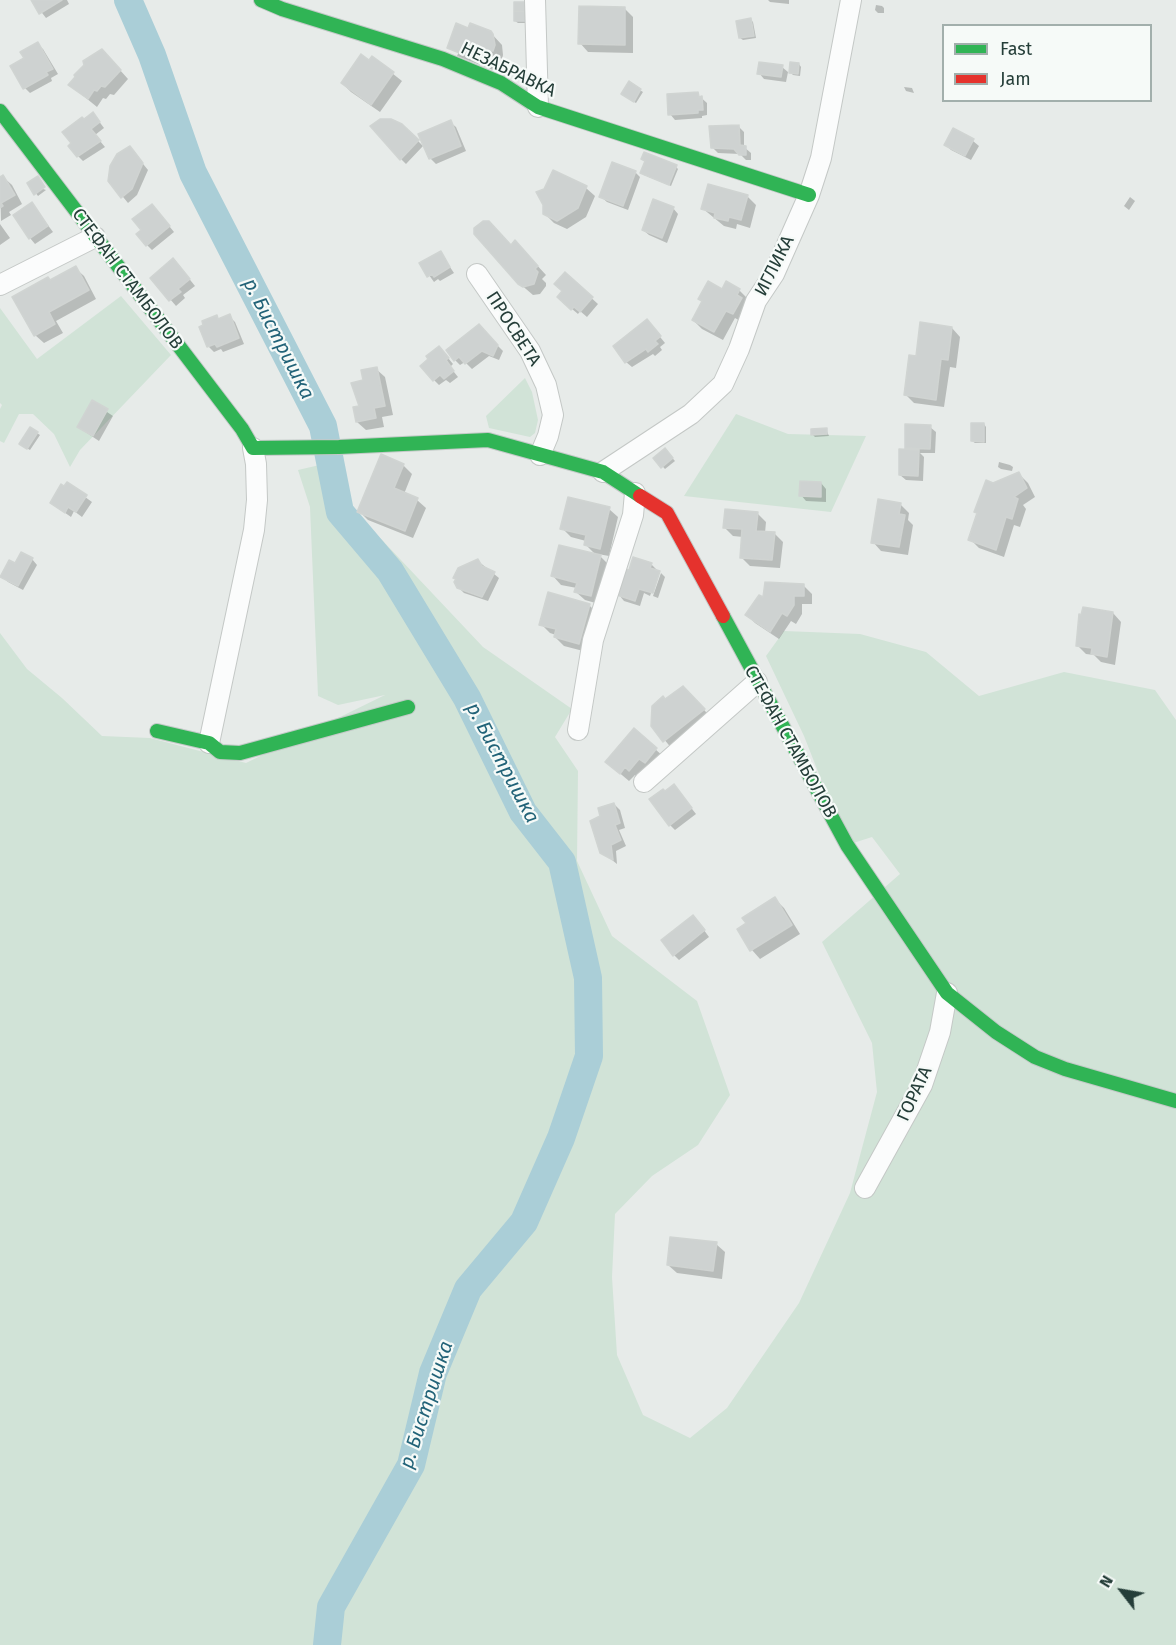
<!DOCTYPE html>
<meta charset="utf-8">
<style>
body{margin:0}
#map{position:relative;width:1176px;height:1645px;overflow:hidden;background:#e7ebe9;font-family:"Fira Sans",sans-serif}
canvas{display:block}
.legend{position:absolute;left:942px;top:24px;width:210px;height:78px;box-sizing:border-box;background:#f6faf8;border:2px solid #a2afac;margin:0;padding:8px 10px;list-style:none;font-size:18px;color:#253e39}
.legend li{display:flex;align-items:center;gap:12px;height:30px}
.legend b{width:30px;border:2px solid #a2afac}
.north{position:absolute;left:1092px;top:1561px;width:60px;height:60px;-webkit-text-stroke:4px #f6faf8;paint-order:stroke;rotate:301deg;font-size:16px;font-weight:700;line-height:24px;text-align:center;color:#253e39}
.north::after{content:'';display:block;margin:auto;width:21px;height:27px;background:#253e39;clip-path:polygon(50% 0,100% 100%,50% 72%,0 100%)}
</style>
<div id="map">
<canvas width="1176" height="1645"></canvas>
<ul class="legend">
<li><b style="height:8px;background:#30b455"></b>Fast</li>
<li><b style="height:8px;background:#e5322d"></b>Jam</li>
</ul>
<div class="north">N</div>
</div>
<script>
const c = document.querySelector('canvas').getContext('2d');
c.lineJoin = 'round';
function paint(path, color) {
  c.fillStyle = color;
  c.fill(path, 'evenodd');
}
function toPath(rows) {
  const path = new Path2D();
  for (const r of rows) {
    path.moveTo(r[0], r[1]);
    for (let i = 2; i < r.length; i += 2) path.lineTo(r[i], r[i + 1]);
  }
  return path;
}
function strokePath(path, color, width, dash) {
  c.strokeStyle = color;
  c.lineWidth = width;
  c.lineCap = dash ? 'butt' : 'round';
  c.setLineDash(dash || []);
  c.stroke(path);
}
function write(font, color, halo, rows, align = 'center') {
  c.font = font + ' "Fira Sans",sans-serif';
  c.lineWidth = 4.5;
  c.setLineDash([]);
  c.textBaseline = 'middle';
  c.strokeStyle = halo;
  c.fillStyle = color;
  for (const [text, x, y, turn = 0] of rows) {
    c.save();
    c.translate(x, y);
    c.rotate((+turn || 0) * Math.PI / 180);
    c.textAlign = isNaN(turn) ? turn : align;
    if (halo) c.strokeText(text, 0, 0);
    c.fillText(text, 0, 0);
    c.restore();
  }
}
paint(toPath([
 [121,296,171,355,80,450,70,467,54,434,33,414,19,414,4,443,0,441,0,409,2,405,0,403,0,308,37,359],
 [525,378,532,392,538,420,535,433,530,437,489,428,486,416],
 [736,414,788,434,866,436,831,512,684,496],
 [337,461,344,505,383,541,483,647,572,709,555,737,578,771,577,861,612,936,697,1001,730,1095,698,1145,652,1176,615,1214,612,1277,617,1355,643,1415,690,1438,727,1408,799,1303,850,1193,877,1092,872,1043,822,942,900,874,872,837,847,845,804,736,766,656,784,631,860,634,926,652,979,696,1064,672,1155,690,1176,720,1176,1645,0,1645,0,633,27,669,62,698,102,736,150,738,246,763,385,695,338,705,318,696,310,507,298,470]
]), '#d1e3d7');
paint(toPath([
 [32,0,67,0,69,4,46,18],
 [768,0,789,0,789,4,770,2],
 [516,3,533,23,518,23,515,21],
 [876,5,882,6,884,8,884,13,878,13,875,10],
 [625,9,633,17,633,53,588,52,580,43],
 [751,20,753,22,756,38,743,40,740,38],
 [469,30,490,32,502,45,503,55,502,59,498,57,493,70,457,56],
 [37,44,43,49,58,74,51,78,52,81,30,93,25,88],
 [373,58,402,81,380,112,351,92,342,83],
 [111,60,128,79,114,95,110,94,106,99,103,98,97,107,70,85,77,77],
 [799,64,801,67,800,76,793,75,791,73],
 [782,67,788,72,786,82,764,79,759,73],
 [629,83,643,92,636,103,625,96],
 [904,87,912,88,914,93,906,91],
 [697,94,707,103,707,115,702,116,702,118,675,120,670,114],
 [98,120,104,128,95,135,105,147,83,161,78,156,84,121],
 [450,122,456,127,466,151,436,164,430,158,420,135],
 [402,125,423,146,406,164,401,159],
 [739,127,744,132,744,147,751,153,751,160,746,160,740,154,718,153,712,147],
 [953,130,973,141,979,146,971,160,951,150,946,145],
 [130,148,148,170,137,195,128,203,110,181],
 [646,162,676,167,678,169,671,186,644,175],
 [635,172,640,177,628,210,607,202,601,197],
 [0,177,3,177,12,185,22,204,9,212,11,215,1,221],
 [29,184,46,190,38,196],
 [586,188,595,196,586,217,567,229,554,223,545,214,545,190],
 [747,196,756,205,750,228,737,224,736,229,724,226,702,208],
 [1130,197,1135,201,1129,210,1124,206],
 [32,204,53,232,35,244,30,238],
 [673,208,678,214,667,243,649,235,643,230],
 [157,211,174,232,152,250,147,245],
 [0,224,10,238,0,245],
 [511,246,524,251,546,275,542,279,546,283,546,286,540,294,533,295,519,283],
 [440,252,454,273,440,281,438,279,434,282,421,264],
 [179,266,195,286,183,295,185,298,176,306,152,278],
 [75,268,84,276,96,299,56,321,63,333,44,343,35,335,50,282],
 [565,274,598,304,587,317,580,311,578,314,565,303],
 [739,290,748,299,742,322,735,318,723,340,702,329,693,320,703,302,700,299,723,291],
 [229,316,235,322,244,344,223,352,221,349,214,352,209,347,201,328,216,317,219,320],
 [478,326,503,351,499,360,489,356,472,369,465,362,460,365,455,360],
 [652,327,665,343,660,347,662,350,655,356,653,354,632,367,626,362],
 [952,328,960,337,956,368,950,367,944,407,914,403,906,395,917,358],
 [444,353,453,364,450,367,458,377,450,383,446,380,439,385,434,380],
 [376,369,385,377,393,415,382,417,384,427,366,430,357,422,364,381],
 [92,402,113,416,99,441,78,427],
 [984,424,986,427,986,443,975,443,972,441],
 [930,427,936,432,935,453,920,453,924,457,923,481,906,480,900,475,910,451,906,447],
 [826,429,829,436,815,437,813,435],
 [37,433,40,435,30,450,23,446],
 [665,450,675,461,665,469,655,458],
 [999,462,1010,465,1013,467,1012,471,1001,469,998,467],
 [403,465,412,474,404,494,417,500,426,508,413,538,368,520,359,511],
 [1019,474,1028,483,1035,497,1023,505,1026,509,1020,527,1014,525,1004,557,979,548,970,539,978,514,975,512,993,484],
 [821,483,826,489,826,502,806,501,801,495],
 [67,484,92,502,82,517,74,511,71,517,51,503],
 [900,504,909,513,908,520,913,525,908,555,881,551,873,542],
 [609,509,618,517,609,556,598,554,609,565,599,604,585,600,576,592,577,588,561,585,553,576,597,556,585,544,586,541,571,537,562,528],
 [757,513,766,522,765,533,774,533,783,542,780,568,750,566,741,557,743,537,733,536,724,527],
 [32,559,37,565,23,590,8,582,2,576,15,565],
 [478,561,499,578,488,601,464,593,458,587],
 [651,564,660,573,658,573,650,596,644,593,640,606,624,601,619,595],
 [661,573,665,577,658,598,653,596],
 [803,585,812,594,812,604,802,604,802,614,796,624,791,621,779,639,755,623,747,615,764,599],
 [589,605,598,614,587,652,564,646,555,637,556,635,550,633,541,624],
 [1113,613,1121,622,1115,665,1101,662,1094,655,1086,654,1077,645],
 [692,696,712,719,673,750,653,726],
 [634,730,665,758,639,778,635,775,629,781,616,770],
 [674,786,696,814,675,830,670,825,665,793],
 [614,804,620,810,625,828,619,830,626,846,616,851,617,864,602,852,602,817],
 [775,899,784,908,800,934,760,959,752,950,739,929],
 [698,922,709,937,679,960,674,955],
 [716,1244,725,1252,722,1279,677,1273,668,1265]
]), '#0003');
strokePath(toPath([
 [128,0,152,55,193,173,323,426,340,512,390,571,467,698,523,812,562,862,588,978,589,1056,561,1138,524,1222,468,1289,433,1373,411,1465,331,1607,327,1645]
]), '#aaced7', 28);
const building = toPath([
 [31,0,62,0,39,14,31,0],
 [514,2,531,2,531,12,514,11,514,2],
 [579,6,625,7,625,45,578,44,579,6],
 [514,11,531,12,531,21,514,21,514,11],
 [751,18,754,36,739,38,736,21,751,18],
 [456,23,468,28,470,23,491,31,493,34,495,45,493,51,489,50,485,63,447,48,456,23],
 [38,42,53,69,46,72,48,75,23,89,10,66,24,58,20,52,38,42],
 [102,49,121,70,105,87,101,86,97,91,94,90,88,99,68,85,75,77,74,75,84,65,83,61,102,49],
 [361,54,369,60,372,56,394,72,371,105,341,83,361,54],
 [759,62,783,65,781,77,757,74,759,62],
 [790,62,799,63,798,74,789,73,790,62],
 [629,81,641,89,634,102,621,94,629,81],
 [698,92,699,97,702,96,703,110,698,110,698,113,668,115,667,94,698,92],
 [93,112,100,122,91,129,101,141,77,157,68,146,71,143,62,132,82,117,84,119,93,112],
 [380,119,391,119,402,124,419,140,400,160,370,126,380,119],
 [451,120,461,146,429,159,418,134,451,120],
 [739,125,740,145,746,146,746,155,739,155,734,149,711,148,709,126,739,125],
 [953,128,974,139,965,156,944,145,953,128],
 [130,146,143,163,132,189,121,198,108,181,110,166,117,154,130,146],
 [644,152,677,165,669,185,640,173,645,161,641,159,644,152],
 [612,162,636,171,623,206,599,197,612,162],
 [553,170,587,186,578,208,557,221,543,214,543,205,536,192,544,189,553,170],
 [3,175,15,195,1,203,3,206,0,208,0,177,3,175],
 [38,176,45,187,34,195,27,183,38,176],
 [708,184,748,195,741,220,729,217,728,221,714,218,715,213,701,209,708,184],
 [653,199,674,207,662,238,642,230,653,199],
 [32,202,48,226,29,239,13,215,32,202],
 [152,204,170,226,146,246,136,234,141,230,132,219,152,204],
 [483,221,489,221,511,245,515,240,538,266,535,269,538,272,534,284,523,287,518,284,474,234,474,228,483,221],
 [441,251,450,267,434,277,432,274,427,277,419,263,441,251],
 [173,258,190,279,178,289,181,292,169,301,150,278,173,258],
 [76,266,89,290,49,312,55,324,34,336,12,297,48,277,50,280,76,266],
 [565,272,593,297,580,312,574,307,571,310,557,297,562,291,554,284,565,272],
 [708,281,722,289,726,281,740,289,737,295,742,298,733,314,726,311,714,332,692,320,702,301,698,299,708,281],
 [230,314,239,338,217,347,215,344,207,347,199,327,203,325,202,321,217,315,218,319,230,314],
 [647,319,661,336,655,341,658,344,648,352,646,349,625,363,613,346,647,319],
 [920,322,952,327,948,360,941,359,936,400,904,395,909,355,916,356,920,322],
 [479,324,498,345,493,356,482,351,465,364,459,357,454,361,446,350,479,324],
 [439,346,449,358,446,360,454,371,444,379,440,375,433,381,420,366,428,359,426,356,439,346],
 [377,367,385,406,374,408,376,418,356,422,353,407,359,406,351,383,363,380,361,370,377,367],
 [92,400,108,409,93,436,77,427,92,400],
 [971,423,984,423,984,442,971,441,971,423],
 [905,424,931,425,930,449,905,448,905,424],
 [30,427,38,432,27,449,19,444,30,427],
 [827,428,827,434,811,435,811,429,827,428],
 [665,448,673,458,661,468,653,458,665,448],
 [899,449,919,450,918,476,899,475,899,449],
 [381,454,404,464,394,488,418,498,405,531,357,512,381,454],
 [1019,472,1027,488,1014,497,1018,499,1012,519,1006,517,996,550,968,540,977,513,974,512,986,480,993,483,1019,472],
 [800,481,821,482,821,497,799,496,800,481],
 [67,482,87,495,76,512,68,507,65,513,50,503,61,484,64,486,67,482],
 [568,497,610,507,600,549,584,545,586,535,560,529,568,497],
 [878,499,901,503,899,514,905,515,899,547,871,543,878,499],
 [725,509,758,512,756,531,775,532,772,560,740,558,742,529,723,528,725,509],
 [559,545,601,555,591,596,574,592,577,583,551,576,559,545],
 [21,552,33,558,18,586,0,577,9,560,15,563,21,552],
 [633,557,652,563,650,568,660,571,653,593,639,589,635,601,617,595,625,569,629,570,633,557],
 [478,559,482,566,495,572,482,597,457,588,454,582,456,579,453,578,458,568,478,559],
 [765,582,804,584,804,596,794,596,794,605,787,616,782,613,770,632,745,615,759,595,763,597,765,582],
 [548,592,590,604,579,644,554,637,556,629,539,625,548,592],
 [1083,607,1113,612,1107,657,1091,654,1092,648,1076,646,1079,614,1081,615,1083,607],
 [683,686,705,709,663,742,651,726,652,706,663,696,665,699,683,686],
 [634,728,657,748,645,763,639,759,629,771,625,767,620,774,605,762,634,728],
 [674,784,692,808,669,826,649,799,663,789,665,791,674,784],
 [614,803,620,823,615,825,621,840,611,845,613,860,600,853,590,821,600,816,598,808,614,803],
 [775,897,792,925,750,951,737,929,746,923,742,918,775,897],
 [693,915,705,930,673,956,661,940,693,915],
 [670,1237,717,1242,713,1271,667,1265,670,1237]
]);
paint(building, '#ced2d1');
strokePath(building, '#d0d4d2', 1.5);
const street = toPath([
 [535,0,538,107],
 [477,274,530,351,546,385,553,415,548,436,540,455],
 [0,285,95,237],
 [603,472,691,414,723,384,739,349,756,301,774,274,809,195,821,158,851,0],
 [578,730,593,640,633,515,635,493],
 [209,743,254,530,257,500,256,464,253,448],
 [644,782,757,682],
 [865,1188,922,1085,940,1032,947,993]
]);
const fast = toPath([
 [261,0,282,9,443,59,501,83,538,107,809,195],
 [0,111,242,429,253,448,339,447,488,440,603,472,640,496],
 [723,616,847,845,947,993,996,1032,1035,1057,1065,1069,1176,1101],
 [157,731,209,743,220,752,240,753,408,707]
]);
const jam = toPath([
 [640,496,667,513,723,616]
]);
strokePath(street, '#c4c8c6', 22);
strokePath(fast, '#c3c9c7', 16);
strokePath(jam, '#c3c9c7', 16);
strokePath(street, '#fbfcfc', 20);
strokePath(fast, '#30b455', 14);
strokePath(jam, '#e5322d', 14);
write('18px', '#253e39', '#f6faf8', [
 ["НЕЗАБРАВКА",508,70,26],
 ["ИГЛИКА",775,266,-63],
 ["СТЕФАН СТАМБОЛОВ",127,279,53],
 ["ПРОСВЕТА",513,329,57],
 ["СТЕФАН СТАМБОЛОВ",790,742,61],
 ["ГОРАТА",915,1094,-65]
]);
write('italic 20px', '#226378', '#f6faf8', [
 ["р. Бистришка",278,339,63],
 ["р. Бистришка",502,763,62],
 ["р. Бистришка",427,1405,-72]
]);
</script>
